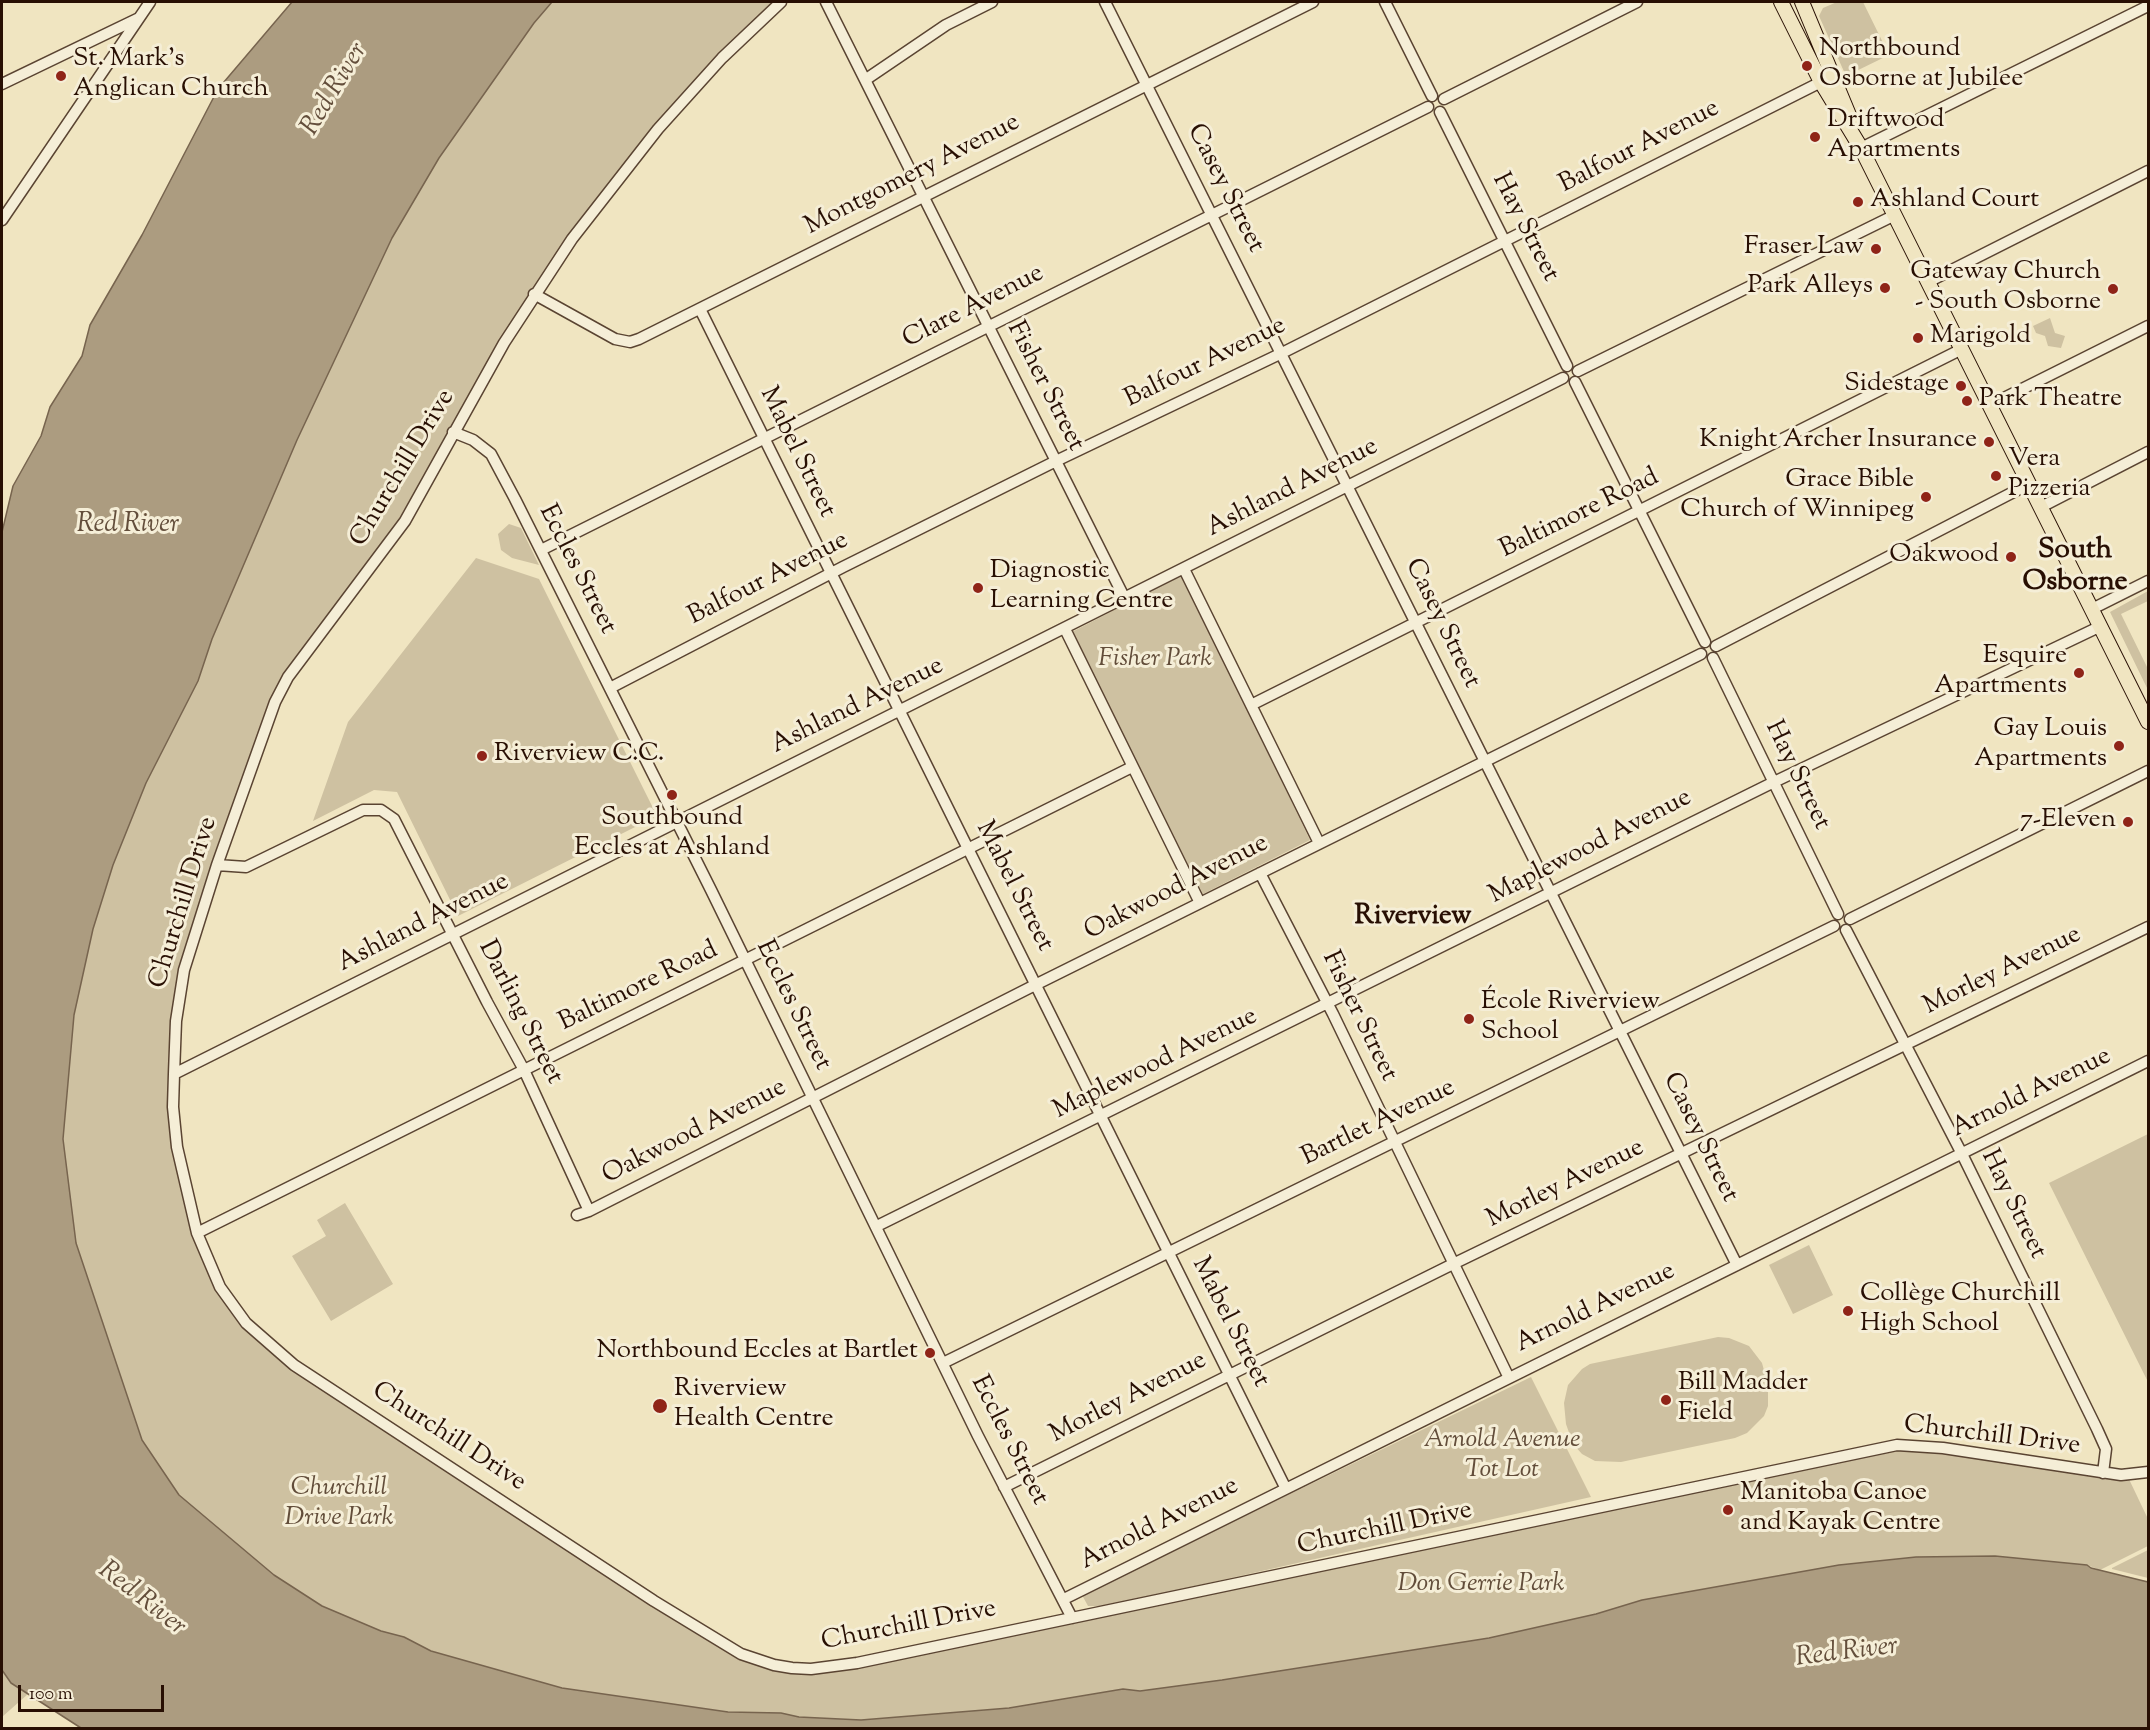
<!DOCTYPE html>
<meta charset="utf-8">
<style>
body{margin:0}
#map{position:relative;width:2150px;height:1730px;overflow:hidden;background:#f0e5c1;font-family:"Sorts Mill Goudy",serif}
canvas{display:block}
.frame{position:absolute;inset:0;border:3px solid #280f03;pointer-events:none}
.scale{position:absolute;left:18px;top:1685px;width:146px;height:27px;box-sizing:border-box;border:3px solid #280f03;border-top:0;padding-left:8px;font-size:18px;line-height:21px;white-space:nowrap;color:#280f03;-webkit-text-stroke:4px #f5eed7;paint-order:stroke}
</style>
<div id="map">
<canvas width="2150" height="1730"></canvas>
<div class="frame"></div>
<div class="scale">100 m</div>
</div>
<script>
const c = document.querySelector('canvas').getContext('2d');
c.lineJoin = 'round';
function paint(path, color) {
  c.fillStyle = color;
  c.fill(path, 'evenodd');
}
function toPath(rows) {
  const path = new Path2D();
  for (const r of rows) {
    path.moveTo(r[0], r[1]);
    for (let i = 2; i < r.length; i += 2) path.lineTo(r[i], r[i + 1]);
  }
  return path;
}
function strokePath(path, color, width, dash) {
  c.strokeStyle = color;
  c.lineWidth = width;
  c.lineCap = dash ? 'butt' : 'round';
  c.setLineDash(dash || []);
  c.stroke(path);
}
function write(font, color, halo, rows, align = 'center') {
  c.font = font + ' "Sorts Mill Goudy",serif';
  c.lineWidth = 6;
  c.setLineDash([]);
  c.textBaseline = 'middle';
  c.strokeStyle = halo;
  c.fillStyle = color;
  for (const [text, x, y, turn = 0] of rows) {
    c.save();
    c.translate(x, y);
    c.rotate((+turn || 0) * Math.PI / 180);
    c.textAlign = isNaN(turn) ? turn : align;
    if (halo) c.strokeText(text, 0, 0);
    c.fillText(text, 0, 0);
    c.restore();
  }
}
paint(toPath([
 [552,2,781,2,658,129,534,294,405,521,288,677,184,970,173,1107,209,1266,261,1339,741,1654,811,1669,1897,1445,2127,1475,2148,1519,2148,1546,2100,1570,2087,1565,1995,1556,1916,1557,1839,1565,1642,1600,1596,1614,1489,1638,1222,1680,1140,1691,1123,1689,1009,1708,861,1720,799,1717,781,1713,728,1712,562,1688,431,1651,404,1637,381,1631,322,1606,274,1575,179,1495,142,1440,76,1243,63,1139,74,1015,93,929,113,865,146,783,198,681,212,639,297,440,392,238,439,158,534,23],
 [1837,2,1863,2,1889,55,1846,76,1819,16,1823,8],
 [2050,318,2055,333,2065,336,2061,348,2048,346,2045,336,2036,333,2033,326],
 [509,524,521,528,539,565,512,558,501,550,498,534],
 [476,558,539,579,657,816,458,916,397,792,374,790,313,821,348,722],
 [1182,575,1310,840,1203,894,1072,632],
 [2148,591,2148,601,2121,614,2148,669,2148,690,2110,612],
 [2148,1134,2148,1382,2049,1183],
 [345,1203,393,1284,331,1321,292,1256,326,1236,317,1220],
 [1809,1245,1833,1295,1793,1314,1769,1265],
 [1718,1337,1729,1338,1749,1346,1762,1363,1768,1385,1768,1406,1764,1416,1747,1433,1735,1438,1621,1462,1595,1461,1582,1454,1573,1444,1566,1424,1564,1403,1568,1385,1582,1369,1590,1364],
 [1531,1377,1591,1497,1106,1606,1088,1606,1082,1595],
 [2148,1550,2148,1578,2112,1569,2112,1568],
 [2,1670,11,1683,28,1694,2,1717]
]), '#cec1a1');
const water = toPath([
 [292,2,552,2,534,23,439,158,392,238,297,440,212,639,198,681,146,783,113,865,93,929,74,1015,63,1139,76,1243,142,1440,179,1495,274,1575,322,1606,381,1631,404,1637,431,1651,562,1688,728,1712,781,1713,799,1717,861,1720,1009,1708,1123,1689,1140,1691,1222,1680,1489,1638,1596,1614,1642,1600,1839,1565,1916,1557,1995,1556,2087,1565,2091,1568,2148,1582,2148,1728,81,1728,11,1683,2,1670,2,532,13,486,41,436,50,407,82,356,90,325,142,235,218,89,292,2]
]);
paint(water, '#ac9c80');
strokePath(water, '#77644e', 1.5);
const minor = toPath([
 [781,2,722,58,658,129,572,239,504,343,405,521,288,677,275,702,217,865,184,970,176,1021,174,1074,173,1107,177,1147,197,1233,220,1287,246,1323,294,1365,654,1601,741,1654,774,1665,792,1668,811,1669,857,1663,1897,1445,1943,1448,2121,1475,2148,1472],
 [826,2,1125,599],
 [1105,2,1737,1265],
 [1385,2,1432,96],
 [865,80,946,25,992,2],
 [2,84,139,18],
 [1444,99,1637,2],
 [1440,112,1567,366],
 [1861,148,2148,6],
 [2,220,150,2],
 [1928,282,2148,171],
 [534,294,615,339,630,342,639,339,1313,2],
 [700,309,1285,1487],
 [1578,371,1895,215],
 [1575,382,1705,642],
 [1990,405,2148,326],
 [453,432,473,440,491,454,515,499,711,890,978,1436,1072,1618],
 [2041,507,2148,452],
 [541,550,1428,107],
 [1184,569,1319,843],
 [2092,609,2148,581],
 [1065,629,1200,903],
 [1716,646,2029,484],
 [1713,658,1838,914],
 [610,688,843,567,1056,461,1282,353,1821,82],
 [1251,705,1962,349],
 [217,865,246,867,363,810,381,810,394,819,487,1002,524,1070,589,1211],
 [1260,873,1333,1014,1508,1376],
 [1850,919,2148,771],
 [1846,930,1962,1154,2097,1429,2106,1449,2103,1473],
 [174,1074,1563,378],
 [577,1215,589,1211,1037,984,1701,654],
 [877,1226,1774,782,2101,626],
 [197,1233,1132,767],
 [943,1363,1834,926],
 [1004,1487,1453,1264,2148,927],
 [1064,1599,2148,1061]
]);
const major = toPath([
 [1781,2,1821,82,1861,148,2148,722],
 [1802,2,1849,115]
]);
strokePath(minor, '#5a4432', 13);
strokePath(major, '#280f03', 16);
strokePath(minor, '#f5eed7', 10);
strokePath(major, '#f0e5c1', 14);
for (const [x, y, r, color] of [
 [1807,66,6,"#8f2418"],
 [61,76,6,"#8f2418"],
 [1815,137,6,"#8f2418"],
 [1858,202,6,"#8f2418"],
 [1876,249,6,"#8f2418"],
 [1885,288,6,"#8f2418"],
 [2113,289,6,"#8f2418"],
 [1918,338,6,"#8f2418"],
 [1961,386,6,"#8f2418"],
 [1967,401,6,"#8f2418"],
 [1989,442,6,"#8f2418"],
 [1996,476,6,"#8f2418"],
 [1926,497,6,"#8f2418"],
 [2011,557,6,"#8f2418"],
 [978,588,6,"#8f2418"],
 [2079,673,6,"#8f2418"],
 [2119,746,6,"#8f2418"],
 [482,756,6,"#8f2418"],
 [672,795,6,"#8f2418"],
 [2128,822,6,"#8f2418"],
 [1469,1019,6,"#8f2418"],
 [1848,1311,6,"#8f2418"],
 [930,1353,6,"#8f2418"],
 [1666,1400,6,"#8f2418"],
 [660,1406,8,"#8f2418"],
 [1728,1510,6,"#8f2418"]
]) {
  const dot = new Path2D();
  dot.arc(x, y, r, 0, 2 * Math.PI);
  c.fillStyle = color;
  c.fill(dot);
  strokePath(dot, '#f5eed7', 2);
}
write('26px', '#280f03', '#f5eed7', [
 ["Northbound",1819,51],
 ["Osborne at Jubilee",1819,81],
 ["St. Mark's",73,61],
 ["Anglican Church",73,91],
 ["Driftwood",1827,122],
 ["Apartments",1827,152],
 ["Ashland Court",1870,202],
 ["Fraser Law",1864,249,"right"],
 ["Gateway Church",2101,274,"right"],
 ["- South Osborne",2101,304,"right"],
 ["Park Alleys",1873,288,"right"],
 ["Marigold",1930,338],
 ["Sidestage",1949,386,"right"],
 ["Park Theatre",1979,401],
 ["Knight Archer Insurance",1977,442,"right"],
 ["Vera",2008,461],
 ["Pizzeria",2008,491],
 ["Grace Bible",1914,482,"right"],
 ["Church of Winnipeg",1914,512,"right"],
 ["Oakwood",1999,557,"right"],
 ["Diagnostic",990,573],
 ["Learning Centre",990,603],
 ["Esquire",2067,658,"right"],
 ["Apartments",2067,688,"right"],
 ["Gay Louis",2107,731,"right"],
 ["Apartments",2107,761,"right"],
 ["Riverview C.C.",494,756],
 ["Southbound",672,820,"center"],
 ["Eccles at Ashland",672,850,"center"],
 ["7-Eleven",2116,822,"right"],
 ["École Riverview",1481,1004],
 ["School",1481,1034],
 ["Collège Churchill",1860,1296],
 ["High School",1860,1326],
 ["Northbound Eccles at Bartlet",918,1353,"right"],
 ["Bill Madder",1678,1385],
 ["Field",1678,1415],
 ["Riverview",674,1391],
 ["Health Centre",674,1421],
 ["Manitoba Canoe",1740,1495],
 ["and Kayak Centre",1740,1525]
], 'left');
write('26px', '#280f03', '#f5eed7', [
 ["Balfour Avenue",1640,148,-27],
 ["Montgomery Avenue",913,176,-27],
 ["Casey Street",1224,189,63],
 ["Hay Street",1524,228,63],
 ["Clare Avenue",974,308,-27],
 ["Balfour Avenue",1206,364,-26],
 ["Fisher Street",1044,387,63],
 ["Mabel Street",796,453,64],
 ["Churchill Drive",404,469,-59],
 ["Ashland Avenue",1293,489,-27],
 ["Baltimore Road",1580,515,-26],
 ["Eccles Street",576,570,63],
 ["Balfour Avenue",769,580,-27],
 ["Casey Street",1441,624,64],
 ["Ashland Avenue",858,707,-26],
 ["Hay Street",1796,776,64],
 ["Maplewood Avenue",1591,848,-27],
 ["Mabel Street",1013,887,63],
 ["Oakwood Avenue",1177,889,-27],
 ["Churchill Drive",185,903,-73],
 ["Ashland Avenue",424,924,-27],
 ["Morley Avenue",2003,972,-26],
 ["Baltimore Road",639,988,-26],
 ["Eccles Street",792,1006,64],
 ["Darling Street",519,1013,63],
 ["Fisher Street",1358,1017,64],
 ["Maplewood Avenue",1156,1065,-26],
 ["Arnold Avenue",2032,1094,-26],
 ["Bartlet Avenue",1379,1124,-26],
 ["Oakwood Avenue",695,1133,-27],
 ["Casey Street",1699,1138,64],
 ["Morley Avenue",1566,1185,-26],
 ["Hay Street",2012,1205,64],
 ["Arnold Avenue",1596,1309,-26],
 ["Mabel Street",1229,1323,63],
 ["Morley Avenue",1129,1399,-27],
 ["Churchill Drive",1992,1437,7],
 ["Churchill Drive",448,1438,33],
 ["Eccles Street",1008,1441,63],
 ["Arnold Avenue",1160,1525,-27],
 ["Churchill Drive",1385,1530,-12],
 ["Churchill Drive",909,1627,-11]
]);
write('italic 26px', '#624d3a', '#f5eed7', [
 ["Fisher Park",1155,661],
 ["Arnold Avenue",1502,1442],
 ["Tot Lot",1502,1472],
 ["Churchill",339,1490],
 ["Drive Park",339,1520],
 ["Don Gerrie Park",1481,1586]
]);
write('italic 27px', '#634e3b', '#f5eed7', [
 ["Red River",336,90,-59],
 ["Red River",128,526],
 ["Red River",141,1600,38],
 ["Red River",1847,1654,-7]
]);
write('bold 27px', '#280f03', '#f5eed7', [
 ["Riverview",1413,918]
]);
write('bold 28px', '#280f03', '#f5eed7', [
 ["South",2075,552],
 ["Osborne",2075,584]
]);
</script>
